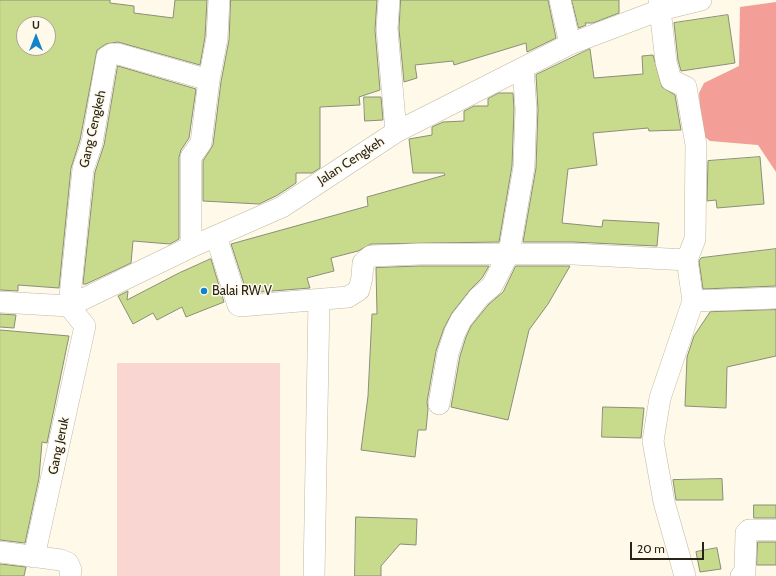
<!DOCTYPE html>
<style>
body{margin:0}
#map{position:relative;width:776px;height:576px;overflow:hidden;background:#fff9ea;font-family:Cabin,sans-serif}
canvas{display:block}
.north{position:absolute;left:16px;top:16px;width:40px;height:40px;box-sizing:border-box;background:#fff9ea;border:1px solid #a9a497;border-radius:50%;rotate:0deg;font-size:11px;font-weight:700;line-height:16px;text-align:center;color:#28241b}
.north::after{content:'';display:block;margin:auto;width:14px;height:18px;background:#1284cd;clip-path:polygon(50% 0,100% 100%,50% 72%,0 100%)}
.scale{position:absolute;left:630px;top:542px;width:74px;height:18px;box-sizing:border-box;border:2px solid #28241b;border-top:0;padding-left:5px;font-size:12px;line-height:14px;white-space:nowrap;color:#28241b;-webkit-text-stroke:3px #fff9ea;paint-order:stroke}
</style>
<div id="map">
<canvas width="776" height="576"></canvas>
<div class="north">U</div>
<div class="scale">20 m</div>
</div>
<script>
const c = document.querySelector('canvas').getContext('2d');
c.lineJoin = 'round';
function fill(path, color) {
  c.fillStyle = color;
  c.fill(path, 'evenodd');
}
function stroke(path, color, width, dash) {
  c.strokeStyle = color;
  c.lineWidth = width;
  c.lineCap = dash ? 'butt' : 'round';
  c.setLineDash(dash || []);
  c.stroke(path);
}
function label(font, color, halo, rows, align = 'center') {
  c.font = font + ' Cabin,sans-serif';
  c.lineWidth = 3;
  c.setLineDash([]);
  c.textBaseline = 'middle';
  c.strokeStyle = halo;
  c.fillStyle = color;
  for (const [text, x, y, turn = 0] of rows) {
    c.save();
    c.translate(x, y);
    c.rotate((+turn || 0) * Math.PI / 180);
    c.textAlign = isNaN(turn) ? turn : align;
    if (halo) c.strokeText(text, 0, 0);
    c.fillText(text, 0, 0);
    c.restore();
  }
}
fill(new Path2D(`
 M117 363H280V576H117Z`), '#f9d6d2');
fill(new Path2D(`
 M776 2V172L758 145 710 141 701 134 699 93 704 83 739 66 740 7Z`), '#f39e97');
const building = new Path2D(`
 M0 0H110V3L134 6V13L173 18 175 0H207L205 37 200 65 118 42 106 44 97 50 80 140 71 168 59 288 18 285V291L0 290ZM24 24H48V48H24Z
 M231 0H377L375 30 380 90 359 97 360 105 320 107V168L312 173H296V183L276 196 259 204 203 201V161L213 145 221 82 229 40Z
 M401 0H548L556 38 527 52 526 43 454 65 453 61 415 65 417 78 404 82 399 29Z
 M572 0H619V13L593 23H585L586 25 579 28Z
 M728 15 735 63 681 71 678 60 674 23Z
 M590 49 594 78 643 74 642 56 653 55 662 87 675 95 681 130 649 131 648 128 593 133 597 165 568 169 562 223 602 227 603 220 659 223 657 246 573 242H523L536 168 538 109 536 75Z
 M118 66 196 89 189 138 181 150 179 157V239L170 244 133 241 131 263 86 284H83L95 172 104 145Z
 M499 93H513L514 109 512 166 499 242 371 244 358 251 331 258 334 271 307 278 310 288 247 293 231 244 368 206 367 197 445 175 444 173H413L409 139 432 135V127L443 122 464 121V111L474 106H488V99Z
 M364 97H381L383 120 365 121Z
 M760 157 764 204 717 208 716 200 707 201 708 161Z
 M776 249V286L703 289 699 261 701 258Z
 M211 259 224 302 186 317 182 307 157 320 153 313 133 324 118 296 128 291 127 300 179 273Z
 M420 266H489L482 278 470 290 452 313 444 328 436 351 427 402 428 409 426 430H418L415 457 361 450 368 396 372 314H377L376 268Z
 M516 266H570L548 304 529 330 508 420 451 407 460 356 466 337 471 326 488 305 503 292Z
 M776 310V356L727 367 726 408 685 406 687 357 694 336 710 312Z
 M0 314 16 315 14 328 0 327Z
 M0 330 69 336 47 443 42 442 39 478 25 543 0 540Z
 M603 407 644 408 641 438 602 437Z
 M722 479 723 500H676L673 480Z
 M754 505H776V518H754Z
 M356 517 417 519 416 545 400 544 381 566V576H355Z
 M758 542H776V565H757Z
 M717 548 721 569 700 572 696 552Z
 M0 564 26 567 24 576H0Z`);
fill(building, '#c8da8b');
stroke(building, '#898f78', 1);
const minor = new Path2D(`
 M389 0 387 29 396 132
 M560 0 570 44
 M659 0 666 62 671 80 686 87 696 145 695 239 687 260 693 301 660 398 653 441 664 502 685 576
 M216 236 238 305 240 306 348 297 359 290 362 277 363 263 371 256 420 254H573L687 260
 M191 247V157L201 143 209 80 217 38 219 0
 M693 301 776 298
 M0 302 69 306 191 247 282 207 396 132 570 44 660 10 701 0
 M439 404 448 353 455 332 461 320 479 297 492 286 509 253 524 167 526 109 523 68
 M0 552 61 560 68 563 71 570 70 576
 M34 557 85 326 69 306 83 169 92 143 107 57 112 54H118L209 80
 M314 576 319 300
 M741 576 745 572 746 533 749 530H776`);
stroke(minor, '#c2b8a1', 22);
stroke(minor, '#fff', 21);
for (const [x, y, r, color] of [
 [204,291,4,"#1284cd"]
]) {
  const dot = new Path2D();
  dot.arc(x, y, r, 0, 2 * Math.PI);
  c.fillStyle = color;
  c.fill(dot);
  stroke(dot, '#fff9ea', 1.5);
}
label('13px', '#28241b', '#fff9ea', [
 ["Gang Cengkeh",93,129,-77],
 ["Jalan Cengkeh",351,161,-33],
 ["Gang Jeruk",59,446,-78]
]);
label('13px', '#28241b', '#fff9ea', [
 ["Balai RW V",212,291]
], 'left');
</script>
